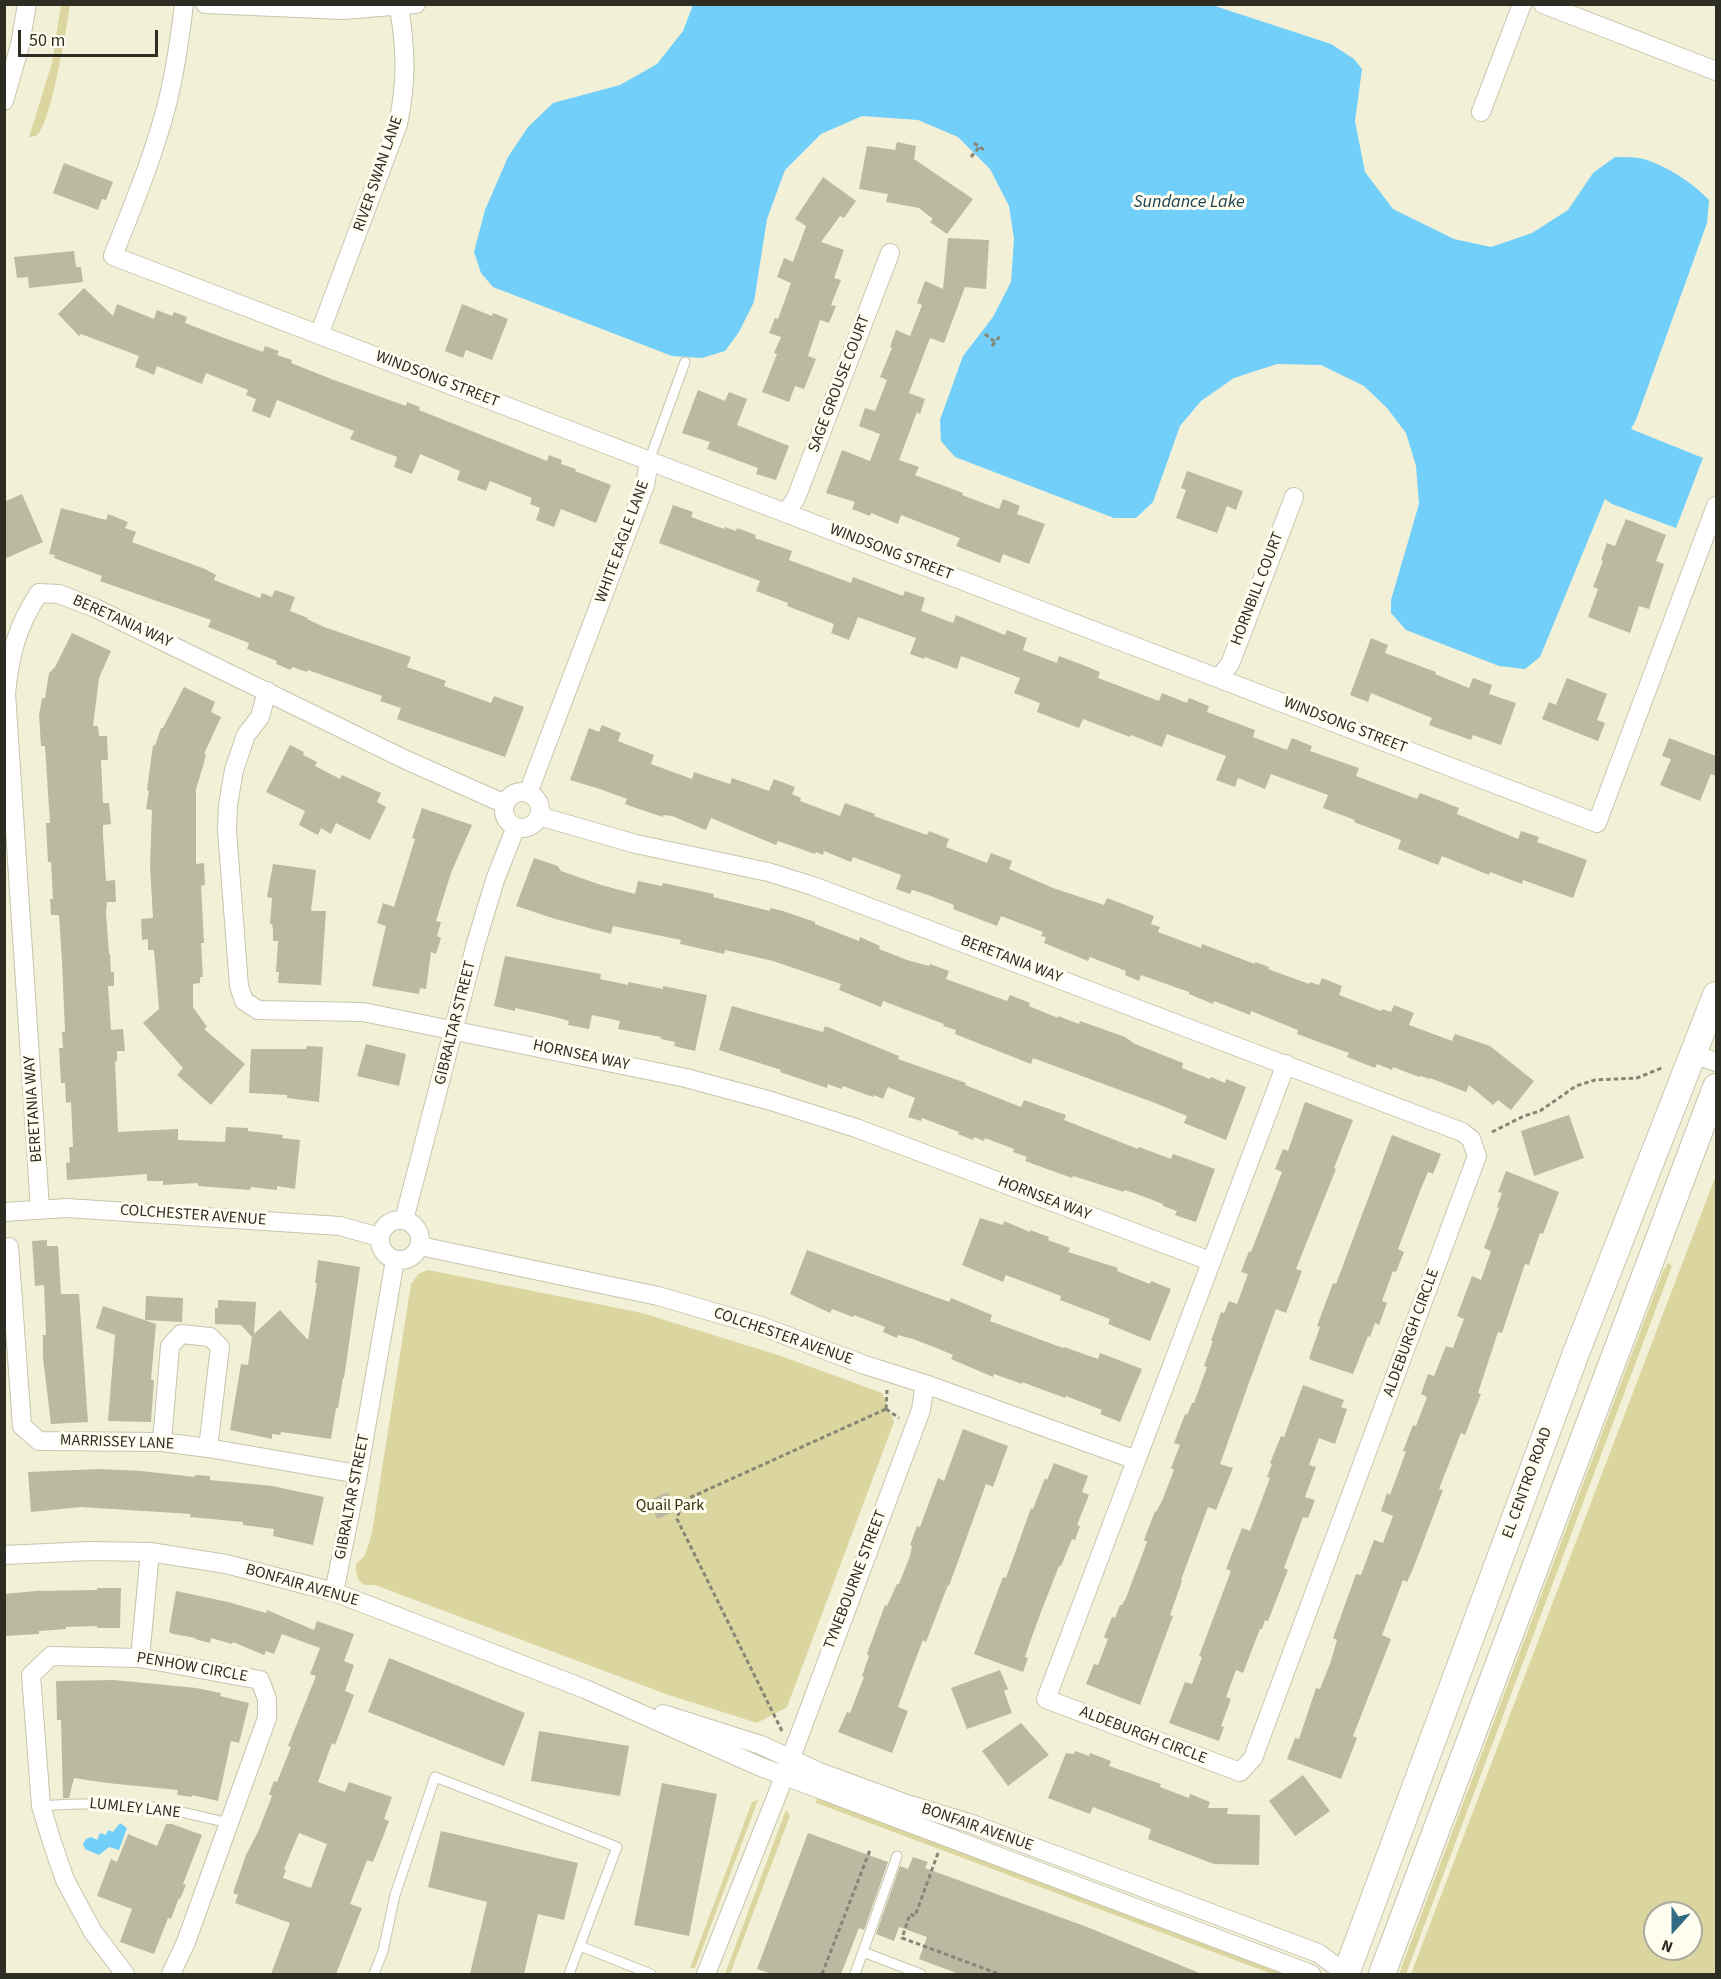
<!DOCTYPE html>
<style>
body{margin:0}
#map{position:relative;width:1721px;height:1979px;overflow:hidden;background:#f3f0d8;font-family:"Source Sans 3",sans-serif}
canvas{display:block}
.frame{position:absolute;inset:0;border:6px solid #2e2d24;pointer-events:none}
.north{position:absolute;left:1643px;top:1901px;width:60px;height:60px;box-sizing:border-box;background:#fffdef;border:2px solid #abaa9e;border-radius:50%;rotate:201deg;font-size:16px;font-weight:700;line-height:24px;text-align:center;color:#2e2d24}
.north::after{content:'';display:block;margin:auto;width:21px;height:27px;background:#316a83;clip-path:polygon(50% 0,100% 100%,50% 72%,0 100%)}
.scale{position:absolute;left:18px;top:30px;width:140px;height:27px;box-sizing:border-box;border:3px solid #2e2d24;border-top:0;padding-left:8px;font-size:18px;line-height:21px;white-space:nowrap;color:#2e2d24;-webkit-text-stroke:4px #fffdef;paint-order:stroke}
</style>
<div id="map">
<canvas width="1721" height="1979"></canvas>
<div class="frame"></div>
<div class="north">N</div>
<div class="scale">50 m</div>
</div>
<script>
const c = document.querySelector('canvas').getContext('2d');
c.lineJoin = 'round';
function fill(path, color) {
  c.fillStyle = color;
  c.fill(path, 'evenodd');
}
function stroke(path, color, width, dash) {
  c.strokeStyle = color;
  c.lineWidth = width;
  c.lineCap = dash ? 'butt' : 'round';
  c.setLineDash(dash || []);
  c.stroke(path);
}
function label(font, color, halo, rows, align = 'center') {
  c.font = font + ' "Source Sans 3",sans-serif';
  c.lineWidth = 6;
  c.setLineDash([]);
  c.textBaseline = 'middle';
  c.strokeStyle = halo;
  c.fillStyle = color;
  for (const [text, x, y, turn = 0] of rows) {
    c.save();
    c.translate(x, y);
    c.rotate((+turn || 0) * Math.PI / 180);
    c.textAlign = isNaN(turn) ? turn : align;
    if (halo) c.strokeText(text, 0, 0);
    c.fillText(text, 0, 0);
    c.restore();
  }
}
fill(new Path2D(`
 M61 5H70C67 25 51 124 37 135 35 136 32 137 29 137L52 63Z
 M1716 1175V1974H1411ZM1655 1913H1691V1949H1655Z
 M1668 1263 1672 1266 1406 1974H1399L1663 1271Z
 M428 1270 642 1313 781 1356 882 1393 894 1422 787 1707 757 1723 666 1694 375 1585H364L358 1579 356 1571V1564L365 1555 372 1533 411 1284 418 1274Z
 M817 1798 1285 1974H1272L819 1804 816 1803Z
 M758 1800 695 1968H690L752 1802Z
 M786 1810 790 1816 730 1974H725Z`), '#dbd59f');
fill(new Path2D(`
 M693 5H1212L1331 44 1354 59 1362 69 1355 121 1365 172 1393 209 1454 239 1491 247 1532 233 1568 210 1593 173 1615 157C1624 157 1635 157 1644 159 1668 167 1692 182 1709 200L1707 223 1636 420 1631 429 1703 458 1676 528 1612 504 1605 499 1540 657 1525 669 1499 666 1406 630 1391 613V600L1419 504 1416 466 1406 433 1387 408 1364 386 1321 365 1277 364 1234 378 1201 401 1180 426 1153 502 1136 518H1114L955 457 941 441 940 420 963 356 993 317 1011 282 1014 239 1009 206 990 169 958 137 918 120 862 116 821 134 785 170 767 219 754 302 739 332 725 351 702 358 672 356 493 287 481 273 474 252 485 210 508 157 528 127 553 103 620 85 657 64 683 31Z
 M120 1823 127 1828 119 1850 109 1847 99 1855 85 1849 83 1844 86 1839 91 1837 97 1840 100 1833 106 1835 108 1830 113 1832Z`), '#71cffa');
fill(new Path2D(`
 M897 142 916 146 914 159 973 199 947 234 930 222 933 219 919 208 886 202 888 194 859 189 867 146 895 150Z
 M64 163 113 182 106 200 102 199 98 210 53 193Z
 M823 177 856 201 844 218 840 216 821 242 844 250 834 278 841 280 831 305 836 306 829 323 820 320 808 356 816 359 804 389 795 386 789 402 762 392 777 354 774 353 781 337 769 333 775 318 778 319 791 283 777 277 784 258 793 262 806 226 795 219Z
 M948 238 989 240 986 289 965 287 944 343 930 338 909 393 925 399 920 414 917 412 899 460 919 467 915 475 963 493 962 495 999 509 1003 499 1020 506 1017 514 1045 524 1029 564 1003 554 1000 563 956 546 960 538 901 515 898 524 871 513 870 516 852 509 855 502 826 493 842 450 870 461 880 434 859 426 865 408 875 411 887 380 880 377 892 348 890 347 896 330 910 336 922 305 917 303 925 281 943 289Z
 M74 251 76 267H81L83 282 29 288 28 277 17 278 14 257Z
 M84 288 113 316 117 304 154 319 157 310 172 316 174 312 187 317 185 323 227 339 263 352 265 346 279 351 277 355 292 360 291 363 334 380 406 406 407 402 420 407 419 410 547 461 549 455 562 460 561 464 576 469 575 471 611 485 596 523 561 509 554 527 536 520 540 508 530 504 532 498 490 481 486 491 457 480 460 471 420 454 412 474 394 467 397 457 350 439 354 431 277 400 270 418 252 411 256 399 246 395 248 390 206 373 202 384 157 366 154 375 135 367 139 356 81 334 79 336 58 314Z
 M462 304 492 316 493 313 508 319 492 360 466 350 463 358 445 351Z
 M698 390 725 401 729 392 747 399 737 425 789 446 776 480 756 474 758 468 707 449 710 442 682 433Z
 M1187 471 1243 491 1236 510 1227 506 1217 533 1176 518 1186 490 1181 488Z
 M22 494 43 542 4 559V502Z
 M673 505 693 512 691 517 724 529 725 527 736 531 737 528 756 535 755 538 792 551 789 560 851 583 853 577 903 596 905 591 925 598 921 611 953 623 956 615 1005 635 1007 630 1027 638 1023 650 1057 663 1059 656 1083 665 1100 672 1098 678 1159 701 1162 693 1187 703 1189 698 1209 706 1207 712 1255 730 1253 737 1287 750 1292 738 1312 746 1310 751 1359 768 1356 776 1417 799 1420 793 1459 808 1457 814 1518 839 1521 831 1539 837 1537 842 1587 860 1573 898 1523 880 1522 884 1490 872 1489 875 1442 856 1438 865 1398 849 1401 840 1354 822 1355 820 1323 808 1328 795 1271 774 1265 789 1238 778 1235 787 1216 780 1226 756 1167 734 1162 747 1131 735 1130 737 1083 719 1079 728 1037 712 1040 703 1014 693 1020 678 961 656 957 669 925 657 924 659 910 654 916 638 858 617 849 640 831 633 834 624 787 606 788 603 756 591 760 581 659 543Z
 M61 508 106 520 108 514 128 522 125 528 136 532 132 542 205 569 216 575 214 580 260 598 262 593 272 597 275 590 295 597 290 611 308 618 307 619 324 627 411 657 407 667 446 681 444 686 491 703 494 696 524 707 505 757 397 719 401 708 380 701 382 696 308 670 307 672 292 667 291 670 276 664 277 661 247 649 249 643 208 627 211 620 100 581 102 576 54 558 55 555 49 554Z
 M1626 519 1666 535 1656 561 1664 564 1649 609 1639 606 1630 633 1588 617 1598 589 1593 587 1603 561 1601 560 1607 543 1615 546Z
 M72 633 111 651 99 678 93 726H98L99 736H107L108 760H101L103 803H109L111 824 103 825V835L106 881 115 880 116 902H107L106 913 109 954H110L111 972H114V986H108L111 1030 123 1029 125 1051H117V1061L115 1062 118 1132 178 1129V1140L225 1142 226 1127 248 1128V1131L283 1135 282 1138 300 1140 295 1189 277 1186V1190L251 1187 250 1190 198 1186V1183L163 1185V1181H147V1174L67 1180 66 1163 70 1162 69 1147H73L71 1102 66 1103 65 1083H61L59 1048H63L62 1032H65L62 961 59 915H51L50 899H53L51 862H48L46 823H50L45 746H41L39 715 42 698H45L49 673 55 667Z
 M1371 638 1388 645 1385 653 1436 672 1435 674 1469 688 1473 678 1492 685 1489 694 1516 703 1501 745 1473 735 1471 740 1429 725 1432 718 1371 693 1368 702 1350 695Z
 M1567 678 1607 694 1597 720 1605 723 1598 741 1542 719 1549 702 1556 705Z
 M184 687 215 702 211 712 221 717 204 754H206L204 763 196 789V864L204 863 205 885 201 886 204 943H201L203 977H200V983L193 984V1007L207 1027 204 1029 245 1064 211 1105 177 1075 183 1068 143 1023 159 1009 154 950H148V939L142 940 141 919 153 918 150 866 152 810 146 809 149 791 147 790 153 745 155 746 161 728H163Z
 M602 725 621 733 618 741 654 755 651 764 692 779 694 772 730 784 732 778 769 791 774 779 795 787 792 794 801 798 800 801 840 816 845 803 875 814 874 816 927 835 929 831 949 839 946 847 987 863 991 853 1012 861 1009 869 1053 888 1104 905 1107 898 1154 916 1151 924 1160 927 1158 932 1201 948 1202 944 1255 964V962L1269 967 1268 969 1309 984 1310 982 1319 985 1322 978 1342 986 1339 995 1381 1011 1382 1009 1391 1012 1394 1005 1414 1013 1409 1025 1452 1041 1455 1034 1490 1046 1534 1081 1511 1110 1498 1100 1493 1105 1469 1085 1466 1092 1430 1078V1079L1420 1076 1419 1077 1393 1067 1392 1070 1377 1064 1375 1068 1347 1057 1349 1053 1297 1034 1298 1030 1251 1011 1250 1015 1214 1001 1213 1004 1189 994V992L1141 975 1139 981 1125 975 1126 971 1090 957 1088 961 1044 943 1046 937 1041 936 1043 932 1001 916 997 926 953 909 954 905 928 895 912 890 910 894 896 889 901 875 853 857 851 862 824 851 823 855 816 852 815 854 778 841 776 845 711 818 706 830 672 816 663 815V817L639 809 625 804 627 799 600 789 570 780 589 728 599 732Z
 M1669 738 1716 756V776L1711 774 1700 801 1660 785 1671 759 1662 756Z
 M290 745 304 752 303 755 317 762 315 766 340 779 342 775 381 793 377 802 386 807 370 840 336 823 331 834 321 828 318 835 299 825 305 811 266 792Z
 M422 808 472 825 451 873 436 921 441 922 437 936 441 938 436 954 431 952 426 989 420 988 419 994 372 986 386 926 377 923 383 903 394 907 415 839 412 838Z
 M534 858 558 866 561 871 601 885 635 894 638 881 662 886 663 883 714 894 713 897 770 911V908L783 911 815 922V924L859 941 860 937 880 946 879 949 907 960 929 966 930 964 949 971 946 979 1007 1001 1010 995 1030 1003 1029 1006 1058 1018V1016L1079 1024 1080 1021 1125 1037 1135 1044 1183 1063 1182 1068 1210 1079 1211 1077 1225 1083 1226 1079 1246 1087 1226 1140 1184 1123 1187 1116 1155 1103 1033 1058 1031 1064 955 1034 956 1030 943 1026 944 1024 883 1001 881 1007 839 990 841 984 773 961 725 950 724 954 680 944 681 940 613 926 611 934 552 918 516 906Z
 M273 864 316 870 311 911H326L321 985 278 983 279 972H276L278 941H273V930L272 924H270L272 898 267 897Z
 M505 956 601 974 600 979 628 985V982L663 989V986L707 995 695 1051 674 1046 675 1042 661 1039V1037L618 1029 620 1021 592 1015 589 1029 568 1025 569 1021 555 1017 515 1008V1011L494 1006Z
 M732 1006 823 1032 825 1026 899 1056 898 1059 966 1083 965 1085 1021 1107 1024 1100 1066 1115 1064 1120 1138 1149 1139 1147 1171 1159 1173 1154 1215 1169 1196 1222 1175 1215 1177 1211 1163 1206V1204L1134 1193 1124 1190V1192L1073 1176 1072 1178 1025 1161 1027 1157 1013 1152 1014 1149 985 1138 984 1141 974 1137 973 1140 958 1134 959 1132 922 1118 921 1121 908 1117 915 1098 888 1087 883 1099 874 1095 873 1097 843 1086 841 1089 828 1084 827 1088 780 1072 781 1070 719 1050Z
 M366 1044 406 1054 399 1086 357 1076Z
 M307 1046 323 1047 319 1102 287 1098V1095L249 1093 251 1049H306Z
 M1305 1102 1353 1120 1334 1168 1336 1169 1296 1269 1302 1271 1286 1313 1276 1309 1250 1380 1220 1464 1233 1468 1216 1510 1208 1507 1181 1580 1182 1581 1170 1615 1173 1616 1140 1705 1086 1684 1094 1664 1098 1665 1108 1639 1104 1637 1112 1617 1115 1618 1120 1605H1122L1126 1598 1147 1542 1144 1540 1155 1511 1156 1512 1162 1501 1174 1470 1171 1468 1180 1445 1174 1443 1185 1414 1187 1415 1192 1403H1194L1207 1367 1204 1366 1213 1341H1211L1221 1312 1224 1313 1229 1301 1237 1304 1248 1274 1241 1272 1249 1251 1251 1252 1282 1172 1275 1169 1283 1149 1288 1151Z
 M1569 1115 1584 1158 1534 1176 1521 1131Z
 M1392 1135 1441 1154 1433 1174 1428 1172 1420 1191 1398 1249 1404 1252 1396 1272 1393 1271 1382 1301 1387 1303 1379 1325 1375 1323 1370 1337 1368 1336 1353 1374 1311 1360 1309 1358 1320 1327 1317 1326 1333 1283 1336 1284Z
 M1506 1171 1559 1192 1543 1234 1540 1233 1529 1265 1525 1264 1502 1333 1498 1332 1478 1393 1481 1394 1465 1435 1461 1433 1439 1489 1443 1490 1413 1569 1407 1582 1403 1580 1382 1635 1391 1639 1353 1736 1357 1738 1341 1779 1287 1759 1295 1738 1299 1739 1316 1688 1320 1689 1331 1661 1337 1640 1333 1638 1356 1574 1361 1575 1374 1540 1383 1543 1393 1516 1381 1511 1387 1493 1390 1495 1406 1451H1403L1413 1425 1416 1426 1427 1397 1421 1394 1428 1374 1434 1376 1446 1346 1453 1348 1464 1319 1457 1316 1472 1276 1481 1280 1491 1251 1484 1248 1499 1208 1497 1207 1502 1193 1498 1192Z
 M980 1218 1003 1225 1004 1221 1030 1232V1230L1049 1237 1048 1240 1070 1248 1068 1252 1118 1268 1117 1271 1150 1284 1151 1281 1171 1289 1150 1341 1108 1324 1110 1319 1060 1300 1061 1296 1006 1275 1003 1282 962 1265Z
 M47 1240V1246H58L61 1294H79L88 1422 51 1424 43 1358V1335H46L44 1285 35 1286 32 1241Z
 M807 1250 949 1302 951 1298 992 1315 990 1321 1063 1348 1064 1347 1098 1359 1100 1353 1142 1369 1120 1422 1100 1414 1102 1410 1066 1396 1065 1398 1022 1382V1384L994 1374 993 1377 951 1359 953 1355 939 1349 913 1339 898 1335 897 1338 883 1332 885 1327 854 1315 853 1317 832 1309 830 1313 790 1294Z
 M318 1260 360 1267 344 1378H343L338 1408H336L331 1439 281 1432 280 1435 272 1434V1439L230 1430 241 1364 248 1365 252 1337 241 1325 215 1324V1308H218V1300L256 1302 254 1334 280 1310 308 1340 317 1283H315Z
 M146 1296 183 1298 182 1322 145 1320Z
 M103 1306 156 1324 151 1380H154L151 1422 108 1421 115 1335 96 1328Z
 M1303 1385 1344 1400 1341 1407 1347 1409 1335 1444 1319 1438 1309 1465 1316 1467 1305 1497 1315 1500 1308 1518 1303 1517 1284 1568 1288 1570 1268 1621 1265 1620 1262 1629H1260L1243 1673 1236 1670 1226 1697 1231 1699 1221 1726 1224 1727 1219 1741 1169 1723 1185 1682 1192 1684 1202 1657 1199 1656 1231 1571 1226 1569 1242 1528 1250 1531 1270 1478 1267 1477 1272 1464 1270 1463 1281 1436 1284 1437Z
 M963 1429 1008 1446 993 1487 986 1484 949 1586 948 1585 926 1642 923 1640 908 1679 898 1707 908 1711 892 1753 838 1732 847 1712 850 1713 864 1677 862 1676 869 1656 867 1654 885 1605 887 1606 897 1584H899L910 1556 912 1546 910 1545 917 1526 920 1527 938 1478 944 1481Z
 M1054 1463 1088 1476 1082 1492 1089 1495 1077 1525 1080 1526 1075 1540 1072 1539 1061 1566H1059L1041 1612 1030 1642 1025 1657 1028 1658 1023 1672 974 1654 1003 1577 1006 1578 1031 1508 1033 1509 1045 1478 1047 1480Z
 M99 1469 141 1471 195 1477V1475L210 1476V1480L272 1486 324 1497 313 1545 273 1536 274 1529 243 1525V1522L190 1517 191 1514 81 1507 31 1512 28 1472Z
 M668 1492 676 1511 657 1519 649 1500Z
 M97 1588H121L120 1628H97V1626L66 1627V1629L39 1631V1634L4 1636V1594L36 1591 97 1590Z
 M176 1591 228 1602 266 1613 267 1610 314 1630 317 1621 354 1634 344 1661 354 1665 345 1691 354 1695 335 1745 332 1743 318 1782 345 1792 349 1782 392 1797 384 1819 389 1821 383 1837 373 1862 367 1860 350 1904 362 1908 336 1974H271L290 1923 235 1903 238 1895 233 1893 246 1855 258 1832 272 1796 269 1794 274 1781 277 1782 291 1747 288 1746 316 1676 310 1674 320 1648 282 1634 274 1654 266 1651 264 1655 233 1642 232 1644 211 1638 210 1643 195 1639 196 1638 173 1634 169 1632ZM299 1833 327 1844 311 1888 283 1878 286 1870 284 1869Z
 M389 1658 525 1713 504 1766 368 1712Z
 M1000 1670 1008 1689 1004 1691 1012 1713 967 1729 951 1688Z
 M114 1680 196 1688 221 1693 220 1696 249 1703 239 1743 231 1741 218 1801 192 1795V1797L177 1795 178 1790 107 1783 74 1778 69 1798H63L61 1720H57L56 1681Z
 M1021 1723 1049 1755 1008 1786 982 1751Z
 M539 1731 629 1746 620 1796 531 1781Z
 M1075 1751 1089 1756 1090 1753 1111 1761 1109 1766 1161 1784 1160 1787 1189 1798 1190 1794 1210 1802 1208 1808H1228L1227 1814 1260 1815 1259 1865 1214 1864 1148 1839 1151 1829 1093 1807 1090 1814 1048 1798 1066 1753 1074 1754Z
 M1303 1775 1330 1811 1295 1836 1269 1801Z
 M662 1783 717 1794 689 1936 634 1925Z
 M166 1824H172L202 1835 183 1884 186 1885 180 1899 179 1898 171 1919 168 1918 154 1954 120 1942 132 1909 97 1896 111 1859 117 1862 128 1834 157 1846Z
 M441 1831 578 1863 564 1920 538 1914 524 1974H470L487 1902 428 1887Z
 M808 1833 888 1862 864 1930 859 1928 841 1974H772L757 1969Z
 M913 1857 928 1862 925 1868 1087 1927 1202 1974H959L919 1959 927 1937 899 1927 894 1941 876 1934 900 1866 908 1869Z`), '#bbb9a1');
const service = new Path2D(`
 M649 461 685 362
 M41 1806C81 1803 121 1802 161 1808 184 1812 206 1818 229 1823
 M580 1946 651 1974
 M863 1952 921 1974
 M374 1974 383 1951 395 1895 435 1777 617 1847 569 1974
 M855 1974 897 1856`);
const minor = new Path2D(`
 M184 4C180 37 176 68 168 100 155 153 133 205 113 256L1597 823 1716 506
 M205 4 343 10 416 4
 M1543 4 1716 71
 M4 101 20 45 27 4
 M1481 112 1522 4
 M319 335 398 124C407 82 406 49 399 7
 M786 513 796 498 890 253
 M1219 678 1230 664 1294 497
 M267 691 260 717 246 735 234 770 228 805 227 830 239 986 244 1001 258 1010 363 1012 686 1078 771 1101 856 1128 1210 1261
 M504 810a18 18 0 1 1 36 0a18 18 0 1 1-36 0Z
 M528 793 645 485 649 461
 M539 816 636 844 768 872 813 886 1462 1132 1471 1139 1477 1156 1253 1758 1240 1772 1046 1699 1286 1064
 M1694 1054 1716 1062
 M40 1209 6 693C10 654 17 626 39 593L59 594 95 608 404 759 505 804
 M4 1212 67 1208 340 1226 379 1237
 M380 1240a20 20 0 1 1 40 0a20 20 0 1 1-40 0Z
 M404 1220 476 943 495 880 515 829
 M420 1246 658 1296 761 1326 865 1365 925 1384 1136 1460
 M9 1247 22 1426 39 1441 162 1442 208 1448 358 1474
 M162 1442 170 1346 181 1334 210 1337 220 1347 208 1448
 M4 1555 90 1551 150 1552 226 1564 334 1592 585 1689 761 1767 1311 1974
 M334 1592 358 1474 395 1260
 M140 1658 150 1552
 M663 1714 761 1745 819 1772 901 1802 972 1824 1318 1953 1347 1974
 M125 1974 93 1932 65 1880 52 1842 41 1806 31 1675 51 1656 140 1658 260 1680 267 1699V1718L186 1942 171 1974
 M706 1974 777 1795 921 1410 925 1384`);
const secondary = new Path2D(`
 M1346 1974 1576 1353 1716 995
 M1382 1974 1716 1087`);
stroke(service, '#c7c5ad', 11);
stroke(minor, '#c7c5ad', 20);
stroke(secondary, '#c7c5ad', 28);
stroke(new Path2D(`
 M974 143 984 150
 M971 157 980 146
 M985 334 995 342
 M992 346 1000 336
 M1492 1132 1524 1116 1540 1111 1576 1086 1595 1080 1637 1078 1664 1067
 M886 1409 887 1390
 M886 1409 899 1418
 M782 1731 677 1519 680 1509 689 1498 886 1409
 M938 1853 915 1916 910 1914 902 1938 999 1974
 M822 1974 870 1850`), '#878575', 3, [4.5, 3]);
stroke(service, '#fff', 9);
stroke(minor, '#fff', 18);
stroke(secondary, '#fff', 26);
label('16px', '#2e2d24', '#fffdef', [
 ["RIVER SWAN LANE",379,174,-71],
 ["WINDSONG STREET",437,380,21],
 ["SAGE GROUSE COURT",840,384,-69],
 ["WHITE EAGLE LANE",623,542,-70],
 ["WINDSONG STREET",891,553,21],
 ["HORNBILL COURT",1258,589,-69],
 ["BERETANIA WAY",122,622,24],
 ["WINDSONG STREET",1345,726,21],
 ["BERETANIA WAY",1011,960,21],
 ["GIBRALTAR STREET",456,1023,-76],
 ["HORNSEA WAY",581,1056,12],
 ["BERETANIA WAY",34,1109,-94],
 ["HORNSEA WAY",1044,1199,21],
 ["COLCHESTER AVENUE",193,1216,4],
 ["ALDEBURGH CIRCLE",1412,1333,-70],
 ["COLCHESTER AVENUE",783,1337,19],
 ["MARRISSEY LANE",117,1443,2],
 ["EL CENTRO ROAD",1528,1483,-70],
 ["GIBRALTAR STREET",353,1497,-79],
 ["TYNEBOURNE STREET",856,1580,-69],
 ["BONFAIR AVENUE",302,1586,16],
 ["PENHOW CIRCLE",192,1668,10],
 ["ALDEBURGH CIRCLE",1143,1736,21],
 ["LUMLEY LANE",135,1809,6],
 ["BONFAIR AVENUE",977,1828,19]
]);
label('16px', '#332e08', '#fffdef', [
 ["Quail Park",670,1506]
]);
label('italic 18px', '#194254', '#fffdef', [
 ["Sundance Lake",1189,203]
]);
</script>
